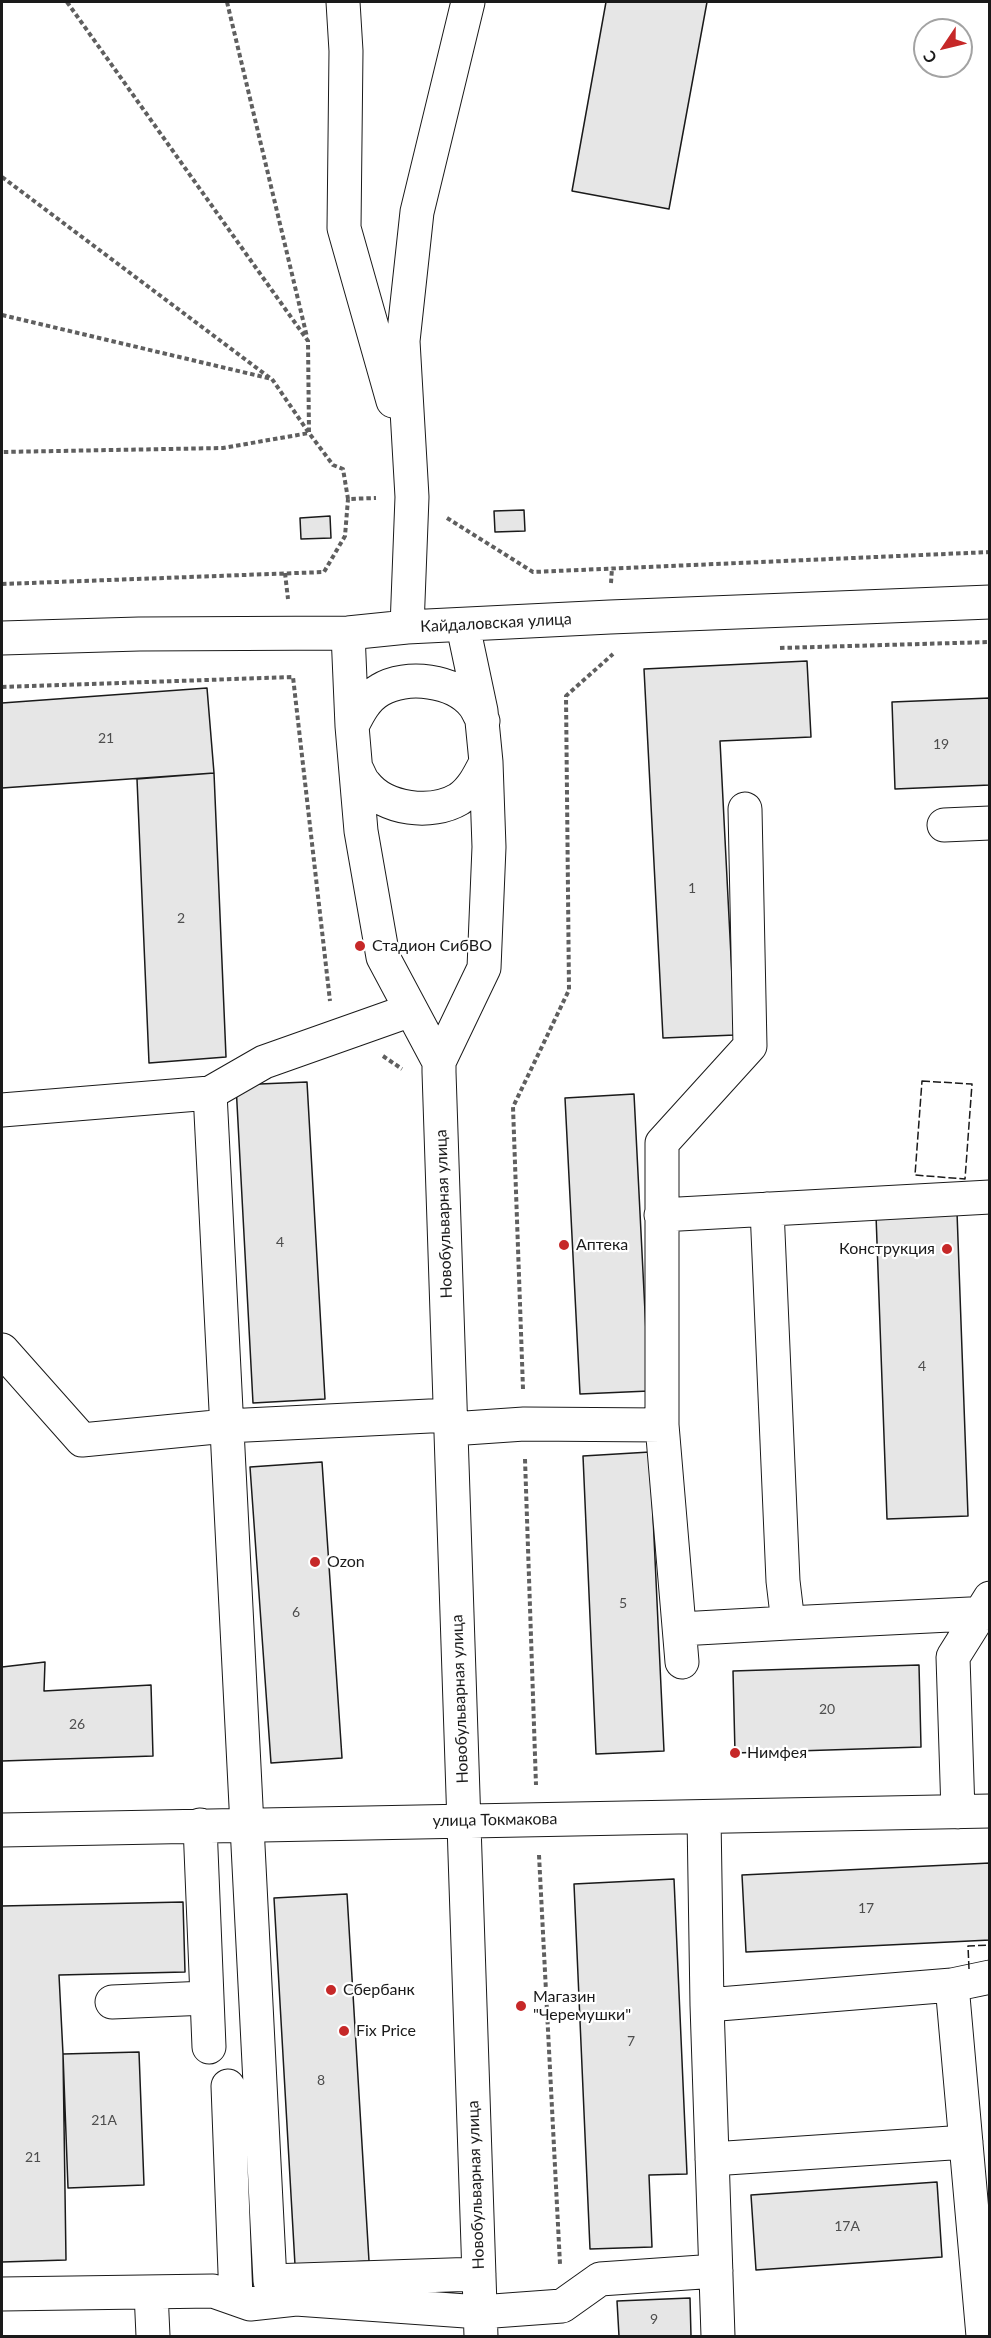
<!DOCTYPE html>
<meta charset="utf-8">
<style>
body{margin:0}
#map{position:relative;width:991px;height:2338px;overflow:hidden;background:#fff;font-family:Lato,sans-serif}
canvas{display:block}
.frame{position:absolute;inset:0;border:3px solid #1a1a1a;pointer-events:none}
.north{position:absolute;left:913px;top:18px;width:60px;height:60px;box-sizing:border-box;background:#fff;border:2px solid #a3a3a3;border-radius:50%;rotate:235deg;font-size:16px;font-weight:700;line-height:24px;text-align:center;color:#1a1a1a}
.north::after{content:'';display:block;margin:auto;width:21px;height:27px;background:#c62828;clip-path:polygon(50% 0,100% 100%,50% 72%,0 100%)}
</style>
<div id="map">
<canvas width="991" height="2338"></canvas>
<div class="frame"></div>
<div class="north">С</div>
</div>
<script>
const c = document.querySelector('canvas').getContext('2d');
c.lineJoin = 'round';
function fill(path, color) {
  c.fillStyle = color;
  c.fill(path, 'evenodd');
}
function stroke(path, color, width, dash) {
  c.strokeStyle = color;
  c.lineWidth = width;
  c.lineCap = dash ? 'butt' : 'round';
  c.setLineDash(dash || []);
  c.stroke(path);
}
function label(font, color, halo, rows, align = 'center') {
  c.font = font + ' Lato,sans-serif';
  c.lineWidth = 4.5;
  c.setLineDash([]);
  c.textBaseline = 'middle';
  c.strokeStyle = halo;
  c.fillStyle = color;
  for (const [text, x, y, turn = 0] of rows) {
    c.save();
    c.translate(x, y);
    c.rotate((+turn || 0) * Math.PI / 180);
    c.textAlign = isNaN(turn) ? turn : align;
    if (halo) c.strokeText(text, 0, 0);
    c.fillText(text, 0, 0);
    c.restore();
  }
}
const building = new Path2D(`
 M606 2H707L669 209 572 191Z
 M524 510 525 531 495 532 494 511Z
 M330 516 331 538 301 539 300 518Z
 M807 661 811 737 720 741 735 1035 663 1038 644 669Z
 M207 688 214 773 2 788V703Z
 M990 698V785L895 789 892 702Z
 M214 773 226 1057 149 1063 137 779Z
 M307 1082 325 1399 253 1403 236 1085Z
 M634 1094 649 1391 580 1394 565 1098Z
 M957 1212 968 1516 887 1519 876 1215Z
 M650 1452 664 1751 596 1754 583 1456Z
 M322 1462 342 1758 271 1763 250 1467Z
 M45 1662 44 1691 151 1685 153 1756 2 1761V1667Z
 M919 1665 921 1747 735 1753 733 1671Z
 M990 1863V1940L746 1952 742 1875Z
 M674 1879 687 2174 649 2175 652 2247 590 2249 574 1884Z
 M347 1894 369 2261 295 2265 274 1898Z
 M183 1902 185 1972 59 1975 63 2054 66 2260 2 2262V1906Z
 M139 2052 144 2185 68 2188 63 2054Z
 M937 2182 942 2257 756 2270 751 2195Z
 M690 2298 691 2336H619L617 2301Z`);
fill(building, '#e6e6e6');
stroke(building, '#1a1a1a', 1.5);
const minor = new Path2D(`
 M343 2 346 51 344 228 393 401
 M463 626 481 711 486 762 489 847 484 968 439 1062V1072L481 2336
 M407 627 412 497 403 341 417 212 468 2
 M348 633 352 726 361 831 383 957 439 1062
 M2 638 139 634 348 633 407 627 610 617 990 602
 M352 726C359 712 366 698 380 690 406 674 455 680 474 705 477 709 480 716 483 721
 M356 768C359 773 361 780 365 784 385 810 432 815 459 799 472 790 479 776 486 762
 M944 825 990 823
 M210 1093 270 2281 479 2274
 M2 1110 210 1093 264 1062 411 1010
 M661 1215 990 1197
 M2 1350 82 1440 226 1426 450 1415
 M662 1425 682 1662
 M451 1429 524 1424 662 1425V1143L750 1046 745 809
 M788 1623 990 1613
 M680 1629 788 1623 783 1581 767 1209
 M958 1812 953 1657 990 1598
 M704 1817 707 2005 718 2336
 M200 1825 209 2047
 M2 1830 990 1811
 M112 2002 207 1998
 M707 2005 952 1985
 M228 2086 236 2299
 M712 2159 966 2142
 M151 2292 153 2336
 M2 2294 213 2291 250 2304 296 2299 480 2312 562 2306 600 2279 716 2271
 M983 2336 952 1985 990 1977`);
stroke(minor, '#1a1a1a', 35);
stroke(new Path2D(`
 M67 2 308 341 309 433 333 465 343 469 348 499 376 498
 M227 2 307 337
 M2 177 270 378
 M2 315 272 379 309 433 223 448 2 452
 M447 518 533 572 990 552
 M285 573 288 599
 M611 583 612 568
 M2 584 324 572 345 536 348 499
 M780 648 990 642
 M2 687 293 677 330 1001
 M383 1056 402 1069
 M523 1389 513 1107 569 990 566 696 613 654
 M525 1459 536 1785
 M539 1855 560 2264`), '#5f5f5f', 4, [4.5, 3]);
stroke(minor, '#fff', 33);
stroke(new Path2D(`
 M922 1081 972 1084 965 1179 915 1175Z
 M969 1969 968 1946 990 1945`), '#1a1a1a', 1.5, [8, 3]);
for (const [x, y, r, color] of [
 [360,946,6,"#c62828"],
 [564,1245,6,"#c62828"],
 [947,1249,6,"#c62828"],
 [315,1562,6,"#c62828"],
 [735,1753,6,"#c62828"],
 [331,1990,6,"#c62828"],
 [521,2006,6,"#c62828"],
 [344,2031,6,"#c62828"]
]) {
  const dot = new Path2D();
  dot.arc(x, y, r, 0, 2 * Math.PI);
  c.fillStyle = color;
  c.fill(dot);
  stroke(dot, '#fff', 2);
}
label('14px', '#4d4d4d', null, [
 ["21",106,738],
 ["19",941,744],
 ["1",692,888],
 ["2",181,918],
 ["4",280,1242],
 ["4",922,1366],
 ["5",623,1603],
 ["6",296,1612],
 ["20",827,1709],
 ["26",77,1724],
 ["17",866,1908],
 ["7",631,2041],
 ["8",321,2080],
 ["21А",104,2120],
 ["21",33,2157],
 ["17А",847,2226],
 ["9",654,2319]
]);
label('16px', '#1a1a1a', '#fff', [
 ["Кайдаловская улица",496,623,-3],
 ["Новобульварная улица",444,1214,-92],
 ["Новобульварная улица",460,1699,-92],
 ["улица Токмакова",495,1820,-1],
 ["Новобульварная улица",476,2185,-92]
]);
label('16px', '#1a1a1a', '#fff', [
 ["Стадион СибВО",372,946],
 ["Аптека",576,1245],
 ["Конструкция",935,1249,"right"],
 ["Ozon",327,1562],
 ["Нимфея",747,1753],
 ["Сбербанк",343,1990],
 ["Магазин",533,1997],
 ["\"Черемушки\"",533,2015],
 ["Fix Price",356,2031]
], 'left');
</script>
